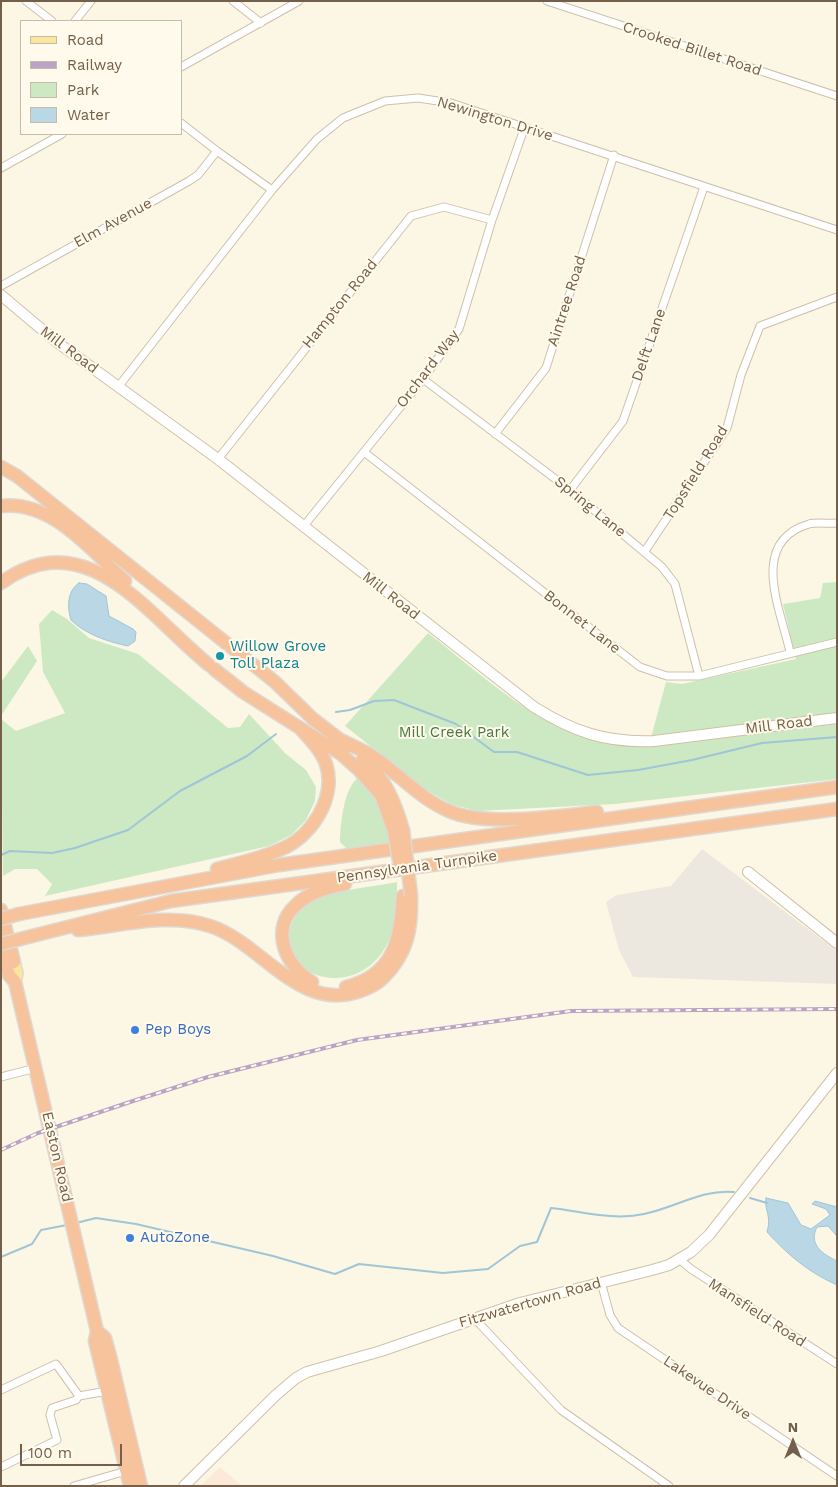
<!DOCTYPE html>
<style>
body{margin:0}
#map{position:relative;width:838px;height:1487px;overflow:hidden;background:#fcf7e4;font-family:"Work Sans",sans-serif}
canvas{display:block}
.frame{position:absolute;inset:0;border:2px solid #74604a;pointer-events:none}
.legend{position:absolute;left:20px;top:20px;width:162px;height:115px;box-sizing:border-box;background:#fffaeb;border:1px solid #c7bcab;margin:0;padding:6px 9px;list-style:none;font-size:15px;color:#74604a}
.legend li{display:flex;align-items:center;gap:10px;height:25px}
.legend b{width:25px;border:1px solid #c7bcab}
.north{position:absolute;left:768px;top:1417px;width:50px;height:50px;-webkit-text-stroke:4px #fffaeb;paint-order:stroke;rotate:0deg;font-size:14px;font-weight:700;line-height:20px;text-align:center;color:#74604a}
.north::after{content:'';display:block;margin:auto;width:18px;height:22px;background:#74604a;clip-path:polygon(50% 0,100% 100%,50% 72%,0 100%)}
.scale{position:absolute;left:20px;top:1444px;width:102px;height:22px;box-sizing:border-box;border:2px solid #74604a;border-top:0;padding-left:6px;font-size:15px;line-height:18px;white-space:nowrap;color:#74604a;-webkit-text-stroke:4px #fffaeb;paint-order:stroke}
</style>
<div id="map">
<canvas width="838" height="1487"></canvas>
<div class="frame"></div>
<ul class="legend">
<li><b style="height:6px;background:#fae79d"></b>Road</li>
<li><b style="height:6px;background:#bba3c5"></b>Railway</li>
<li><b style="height:14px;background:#cce9c3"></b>Park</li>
<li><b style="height:14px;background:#b9d7e5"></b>Water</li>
</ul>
<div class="north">N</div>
<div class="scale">100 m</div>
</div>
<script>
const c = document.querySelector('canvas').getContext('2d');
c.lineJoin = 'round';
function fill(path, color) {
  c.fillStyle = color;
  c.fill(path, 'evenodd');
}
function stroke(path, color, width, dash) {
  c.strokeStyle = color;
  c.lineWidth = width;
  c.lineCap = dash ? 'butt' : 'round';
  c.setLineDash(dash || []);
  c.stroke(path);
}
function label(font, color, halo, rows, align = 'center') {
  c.font = font + ' "Work Sans",sans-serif';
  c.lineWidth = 4;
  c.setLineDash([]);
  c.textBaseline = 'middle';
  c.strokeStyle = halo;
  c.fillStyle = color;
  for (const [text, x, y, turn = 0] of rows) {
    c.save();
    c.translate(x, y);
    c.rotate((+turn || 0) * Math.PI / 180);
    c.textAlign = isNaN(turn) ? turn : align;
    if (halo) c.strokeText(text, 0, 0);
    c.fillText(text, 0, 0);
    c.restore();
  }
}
fill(new Path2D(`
 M220 1467 242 1486H200Z`), '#fce9d8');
fill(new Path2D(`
 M702 849 837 951V984L633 977 619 950 606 902 617 895 671 886Z`), '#ece7df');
fill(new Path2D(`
 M837 582V779L615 804 477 811 451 804 423 788 345 726 428 633C485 677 540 732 614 744 625 746 638 745 649 745L666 682 682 684 796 659 783 604 820 598 823 583Z
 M52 610 67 619 89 638 138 654 228 728 240 727 249 714 286 754 306 770 316 787 315 801 306 820 291 835 269 846 45 896 52 884 37 869H15L3 876 1 719 16 731 65 713 43 672 39 624Z
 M28 646 37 661 1 716V682Z
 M358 778 375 792 394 844 347 849 340 842C340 826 344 787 358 778Z
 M397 882C397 901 397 920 390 938 362 1006 271 978 292 923 296 914 303 905 312 900 332 890 373 887 397 882Z`), '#cce9c3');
const water = new Path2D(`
 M79 583 87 584 106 596 109 616 133 629 136 632 135 641 128 646C108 642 85 634 71 620 67 607 67 591 79 583Z
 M766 1198 788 1203 801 1225 811 1229 830 1215 826 1209 812 1204 815 1201 837 1207V1236L828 1226 817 1227C808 1245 823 1254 837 1261V1285C808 1272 788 1255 767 1232 772 1215 764 1211 766 1198Z`);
fill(water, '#b9d7e5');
stroke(water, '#9fc5d7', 1);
stroke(new Path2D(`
 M336 712 350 710 374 701 394 700 456 724 494 752H517L588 775 638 770 692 760 762 743 837 737
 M1 855 10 851 52 853 75 848 128 830 180 791 247 756 276 734
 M750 1198 767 1203
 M76 1223 96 1218 136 1224 273 1256 335 1274 359 1264 443 1273 488 1269 520 1246 537 1242 551 1208C581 1211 614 1221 644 1214 675 1208 701 1189 734 1192
 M1 1257 32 1244 41 1230 67 1225`), '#9fc5d7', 2);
const street = new Path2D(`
 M26 1 52 21
 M233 1 261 23
 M547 1 837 96
 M75 21 91 1
 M181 67 299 1
 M181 123 217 151 272 190
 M1 168 62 134
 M1 286 189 181 198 175 217 151
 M423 379 570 490 662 567 675 584 699 676
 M118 387 272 190 317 139 343 118 385 101 418 98 451 103 837 230
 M495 434 546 368 614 155
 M364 452 640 667 667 676H699L837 642
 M218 459 411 216 444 207 492 220
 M570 490 623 421 704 187
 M303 527 423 379 459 329 492 220 524 129
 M645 551 727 428 741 375 760 326 837 297
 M790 652C781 610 748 542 809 524 817 522 828 524 837 523
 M1 1077 36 1068
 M679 1259 691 1269 837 1364
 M601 1282 610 1315 618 1328 837 1476
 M474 1318 561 1410 669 1486
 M1 1390 56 1364 79 1396
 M1 1467 57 1440 50 1415 52 1408 76 1400 79 1396 107 1391
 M74 1486 126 1471`);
const secondary = new Path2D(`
 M1 295 58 343 218 459 534 707C574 732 606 743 654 741L837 718
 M748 872 837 943
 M184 1486 276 1395 296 1378 307 1372 381 1351 520 1303 652 1270 669 1265 691 1252 709 1235 837 1073`);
const primary = new Path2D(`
 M14 962 17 973 15 982`);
const highway = new Path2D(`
 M1 467 17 476 226 643
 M1 506C52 500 91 550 125 581
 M1 583C87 520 149 617 209 665
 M231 647 275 682 313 719 348 746
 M214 669 243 692 341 754 359 770 381 795 394 831
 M343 741C351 745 360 749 367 753 396 770 418 798 449 811 485 827 557 816 597 812
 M363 759C385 778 395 802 403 830
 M217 869C238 863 260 859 279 850 311 838 337 798 326 764 321 750 309 738 299 727
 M1 910 14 962
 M19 914 279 865 837 787
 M78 930C120 926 169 912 210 926 260 942 298 1011 357 992 367 989 376 985 383 978 408 953 412 928 411 895
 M32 936 171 901 837 809
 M1 947 9 975 15 982 97 1331 95 1341 130 1486
 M312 982C286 967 269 929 296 905 308 893 328 887 345 884
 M346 987C395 975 400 939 403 896
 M97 1331 105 1338 110 1356 141 1486`);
stroke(street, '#cdc0ab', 9);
stroke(secondary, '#d0c1a8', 12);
stroke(primary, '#ded9d4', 14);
stroke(highway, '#ded9d4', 15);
stroke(street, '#fff', 7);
stroke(secondary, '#fff', 10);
stroke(primary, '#fae79d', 11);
stroke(highway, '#f6c39c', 12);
const rail = new Path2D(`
 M1 1150 38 1133 133 1101 208 1077 357 1040 571 1011 837 1009`);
stroke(rail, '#bba3c5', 4);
stroke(rail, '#fffaeb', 2, [5.5]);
const highwayBridge = new Path2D(`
 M403 830 411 895
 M394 831 399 861
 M1 919 19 914
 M1 944 32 936`);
stroke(highwayBridge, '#ded9d4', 15, []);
stroke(highwayBridge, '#f6c39c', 12);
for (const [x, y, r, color] of [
 [220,656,5,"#0f9aa8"],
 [135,1030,5,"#3f7fe0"],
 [130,1238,5,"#3f7fe0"]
]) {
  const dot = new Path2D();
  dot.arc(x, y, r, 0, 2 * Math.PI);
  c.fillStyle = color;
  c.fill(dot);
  stroke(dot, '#fffaeb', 2);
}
label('15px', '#74604a', '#fffaeb', [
 ["Crooked Billet Road",692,49,18],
 ["Newington Drive",495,119,17],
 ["Elm Avenue",113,223,-29],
 ["Aintree Road",567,301,-72],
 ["Hampton Road",340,304,-51],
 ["Delft Lane",649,345,-71],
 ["Mill Road",69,350,37],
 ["Orchard Way",428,369,-53],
 ["Topsfield Road",696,473,-58],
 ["Spring Lane",590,507,39],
 ["Mill Road",391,596,38],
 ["Bonnet Lane",582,622,38],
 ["Mill Road",779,725,-7],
 ["Pennsylvania Turnpike",417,867,-8],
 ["Easton Road",57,1157,77],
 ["Fitzwatertown Road",530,1303,-16],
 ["Mansfield Road",757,1313,33],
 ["Lakevue Drive",707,1388,34]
]);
label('15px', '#0d838f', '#fffaeb', [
 ["Willow Grove",230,647],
 ["Toll Plaza",230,664]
], 'left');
label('15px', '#497a42', '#fffaeb', [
 ["Mill Creek Park",454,733]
]);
label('15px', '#366cbe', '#fffaeb', [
 ["Pep Boys",145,1030],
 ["AutoZone",140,1238]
], 'left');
</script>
